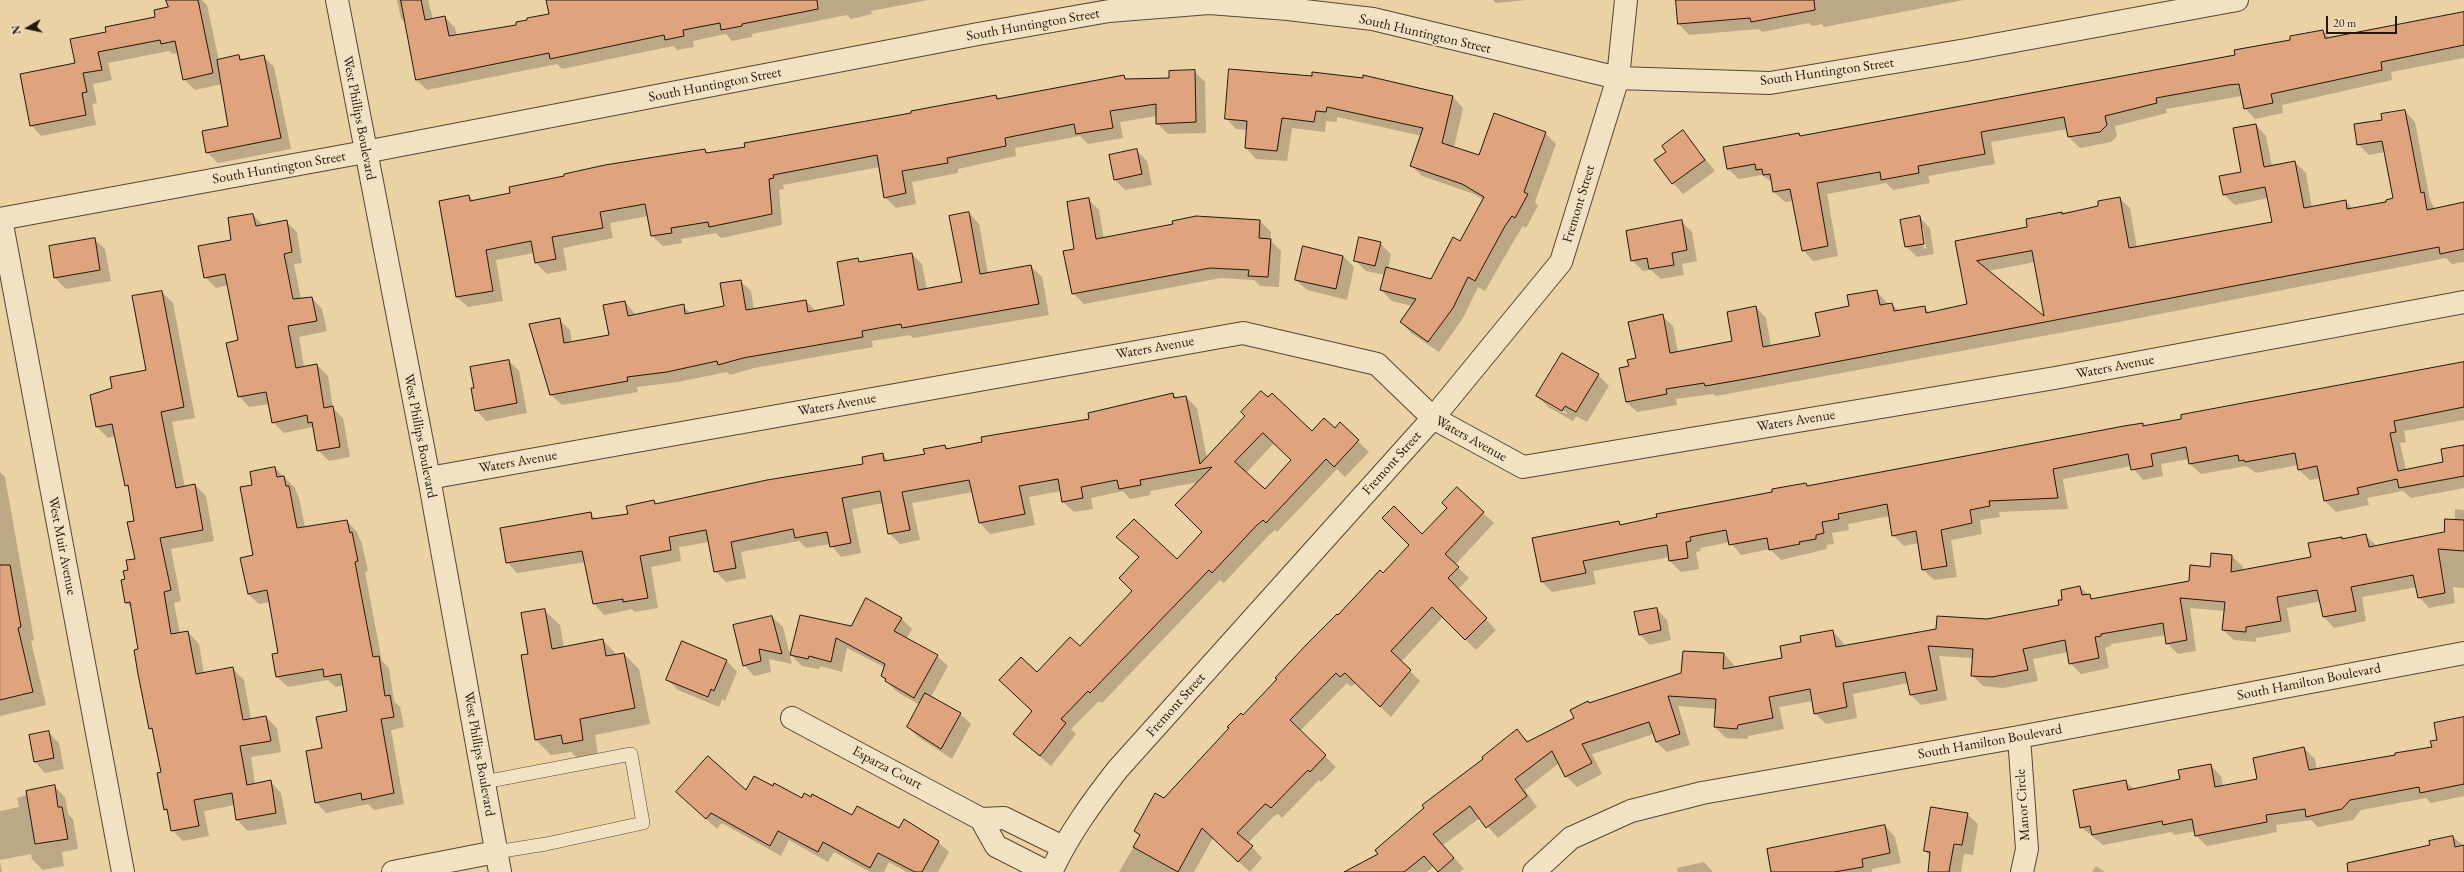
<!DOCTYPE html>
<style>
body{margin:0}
#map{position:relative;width:2464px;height:872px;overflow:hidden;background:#ebd2a5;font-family:"EB Garamond",serif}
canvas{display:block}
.north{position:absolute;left:8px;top:8px;width:40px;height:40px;-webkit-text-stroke:3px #f2e2c4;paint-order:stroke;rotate:261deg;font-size:11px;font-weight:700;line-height:16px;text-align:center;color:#22160e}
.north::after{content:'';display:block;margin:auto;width:14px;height:18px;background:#22160e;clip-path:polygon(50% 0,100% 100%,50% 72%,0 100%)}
.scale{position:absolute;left:2326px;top:16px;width:71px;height:18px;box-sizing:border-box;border:2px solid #22160e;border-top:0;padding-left:5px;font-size:12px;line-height:14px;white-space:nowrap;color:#22160e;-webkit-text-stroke:3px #f2e2c4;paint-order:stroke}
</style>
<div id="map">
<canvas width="2464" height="872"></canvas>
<div class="north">N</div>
<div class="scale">20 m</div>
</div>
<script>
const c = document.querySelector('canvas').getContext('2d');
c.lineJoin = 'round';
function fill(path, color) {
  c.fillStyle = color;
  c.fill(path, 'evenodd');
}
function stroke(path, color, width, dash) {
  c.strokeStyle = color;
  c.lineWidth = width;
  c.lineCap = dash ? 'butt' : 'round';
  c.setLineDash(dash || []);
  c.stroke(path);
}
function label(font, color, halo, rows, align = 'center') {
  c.font = font + ' "EB Garamond",serif';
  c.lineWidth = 3.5;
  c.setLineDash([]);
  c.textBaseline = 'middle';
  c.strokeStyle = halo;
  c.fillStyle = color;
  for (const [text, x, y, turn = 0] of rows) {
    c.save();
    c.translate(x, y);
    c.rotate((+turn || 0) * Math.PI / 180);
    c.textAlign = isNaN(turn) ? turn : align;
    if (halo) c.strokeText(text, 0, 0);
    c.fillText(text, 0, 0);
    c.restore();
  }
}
fill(new Path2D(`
 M170 0H202L207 5 219 61 239 56 243 60 263 56 274 67 291 149 218 163 207 152 230 127 222 84 195 90 184 79 179 53 172 54 169 51 108 63 112 80 93 84 97 103 92 104 96 125 41 136 31 125 76 63 108 32 156 18 169 8Z
 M397 0H428L433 19 445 17 455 28 457 36 518 25 550 15 547 0H928L871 11 872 14 851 19 847 15 752 34V37L732 41 726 34 693 41 694 47 677 50 673 46 562 69 557 64 427 90 417 80 406 23 401 18Z
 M1493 0H1527L1496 3Z
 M1677 0H1964L1824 27 1822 24 1812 26 1809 23 1762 32 1759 29 1689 35 1679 24Z
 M2464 13V58L2391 72 2392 80 2282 105 2283 113 2255 119 2245 108 2242 96 2166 109 2167 113 2115 126 2117 136 2111 142 2080 148 2069 137 2067 129 1991 142 1995 164 1928 176 1930 183 1893 190 1886 183 1827 194 1838 256 1813 261 1803 250 1794 201 1785 202 1774 192 1773 183 1762 175 1739 179 1728 169 1724 148 1799 134 1802 137 2236 56 2323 31 2330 38Z
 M1230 70 1453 97 1463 108 1454 148 1479 157 1545 133 1556 144 1535 202 1538 206 1526 228 1523 226 1516 237 1485 291 1478 287 1463 318 1439 352 1411 333 1401 322 1412 306 1392 301 1381 290 1385 275 1366 271 1355 260 1380 243 1391 254 1388 269 1431 280 1461 242 1484 200 1474 194 1422 176 1411 165 1422 136 1337 117V122L1326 121 1325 132 1292 128 1287 161 1256 159 1246 148 1247 130 1236 129 1226 118Z
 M1194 71 1205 82 1206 133 1168 134 1157 123V116L1120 122 1123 138 1088 144 1080 136 1015 148 1016 156 958 169V173L912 182 916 204 896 208 885 197 880 167 783 185 784 189 779 190 782 225 721 238 716 233 681 239 682 243 663 246 652 236 648 216 610 223 613 238 563 248 567 270 547 274 536 263 534 253 496 260 503 301 468 307 457 297 469 196 474 201 705 150 709 154 746 148 996 96 999 99 1124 76 1127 80 1170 79Z
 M2405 111 2415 122 2430 200 2435 209 2464 203V262L2452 264 2446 258 2119 322 1716 396 1713 394 1676 399 1677 405 1637 412 1626 402 1630 367 1637 359 1662 316 1673 326 1678 352 1733 342 1756 307 1766 318 1771 346 1821 337 1850 307 1876 291 1888 304H1892L1899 311 1924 307 1930 313 1969 305 1956 242 2028 228 2063 215 2099 207 2119 198 2130 208 2137 248 2273 223 2268 198 2235 205 2224 195 2242 173 2256 125 2266 136 2272 166 2295 162 2306 173 2312 208 2345 201 2353 209 2394 199 2385 152 2369 155 2358 144 2383 121ZM2035 262 2046 319 1988 271Z
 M1683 132 1715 171 1683 194 1673 183 1668 152Z
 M1136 150 1147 161 1152 185 1125 190 1114 179Z
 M1088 199 1099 210 1104 239 1260 221 1271 232 1270 240 1281 251 1279 287 1260 286 1254 280 1221 278 1084 304 1073 293 1075 250Z
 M969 213 979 224 988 274 1031 266 1042 277 1049 315 913 338 910 335 872 341 873 347 754 368 730 375 727 372 678 382 637 387 638 392 562 405 551 395 559 320 570 330 572 343 610 336 625 302 636 315 683 306 691 314 725 307 740 281 751 291 754 310 806 301 816 311 845 306 858 259 861 263 912 254 922 264 927 290 963 283Z
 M253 215 264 226 286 222 297 232 302 263 294 264 301 299 312 298 322 309 327 331 299 337 304 367 317 365 328 376 333 408 343 418 350 457 329 461 318 450 313 427 284 433 273 422 270 404 249 407 239 396V341L228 285 216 288 205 277 233 240 229 219Z
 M1920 218 1930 228 1934 254 1917 257 1906 246ZM1921 228H1923L1926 248 1924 249Z
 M1681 221 1692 232 1697 261 1682 264 1684 275 1661 279 1651 270 1643 271 1632 260Z
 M94 239 105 249 111 281 66 289 55 278 50 246Z
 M1304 248 1343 256 1354 267 1347 300 1307 290 1296 280Z
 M162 292 173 303 195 418 172 422 185 487 195 485 206 496 214 541 171 549 181 601 174 603 180 634 188 632 199 644 204 674 232 668 244 680 251 719 266 717 277 728 281 752 251 757 255 784 270 781 281 793 287 824 248 831 237 820 235 805 204 811 209 836 183 841 172 830 169 813 165 809 162 773 154 732 150 728 132 608 126 603 122 581 126 580 136 559 135 521 130 490 126 485 116 436 108 438 97 427 113 389 147 371Z
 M509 361 519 371 527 413 486 421 476 410Z
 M2464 363V420L2404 431 2406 442 2400 443 2406 470 2444 462 2464 446V488L2411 498 2403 491 2367 498 2369 505 2336 512 2325 501 2321 478 2310 480 2299 470 2298 465 2256 473 2246 466 2201 474 2190 464 2189 459 2161 464 2163 476 2143 480 2131 466 2063 479 2068 509 1999 512 2000 517 1980 520 1982 534 1951 540 1957 577 1934 580 1923 570 1919 543 1904 546 1893 535 1890 516 1848 524 1849 530 1832 533 1834 544 1826 545 1827 549 1781 560 1770 549 1741 555 1730 542 1700 548 1701 551 1696 552 1699 569 1681 572 1670 561V557L1593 571 1596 584 1552 592 1542 582 1619 523 1622 526 1806 484 1808 486 2098 431 2182 420Z
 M1598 375 1609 386 1587 422 1576 416 1573 421 1548 407 1538 396ZM1549 402 1567 413 1566 414 1549 405Z
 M1173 394 1177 399 1186 397 1197 408 1207 458 1246 416 1312 432 1335 429 1340 424 1369 452 1345 477 1337 469 1277 532 1275 530 1267 537 1224 583 1220 580 1102 703 1099 701 1071 729 1076 734 1051 766 1014 734 1033 711 1037 673 1080 648 1177 561 1204 532 1199 482 1150 491 1151 495 1130 499 1123 491 1091 498 1093 509 1074 512 1063 502 1061 491 1029 497 1035 525 990 534 980 523 973 492 912 503 920 540 900 544 889 533 883 503 852 509 861 553 841 557 830 544 806 548 799 541 741 552 746 578 726 582 715 571 709 542 679 547 681 561 651 567 658 608 635 612 632 609 604 615 594 604 586 562 517 573 507 562 590 513 597 520 629 515 654 501 657 504 865 465 882 454 890 462 926 455 945 446 948 449 1091 419ZM1274 443 1293 460 1266 490 1246 473Z
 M275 468 295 488 299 498 305 527 347 521 357 532 362 544 368 571 365 572 382 661 389 668 394 701 400 707 404 727 391 730 404 804 374 810 368 804 326 813 316 802 323 749 349 712 344 685 336 687 328 680 288 687 277 677 279 654 270 602 259 604 248 594 241 559 254 556V486Z
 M0 472 5 477 34 640 31 641 46 705 0 716Z
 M2455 509 2464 510V588L2453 587 2455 603 2429 608 2419 597 2417 587 2362 597 2366 621 2334 628 2324 617 2321 601 2287 608 2291 632 2256 638V642L2234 640 2223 630 2225 611 2190 608 2196 651 2178 654 2167 643 2166 635 2111 644V646L2105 648 2109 668 2081 674 2070 663 2068 652 2033 659 2038 681 2003 688 1983 686 1972 675 1973 658 1939 656 1947 700 1921 705 1910 694 1908 683 1853 694 1857 718 1826 724 1815 713 1813 701 1779 707 1784 729 1748 736V739L1726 738 1715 727 1716 709 1678 706 1690 745 1667 752 1656 742 1654 734 1592 754 1602 774 1577 787 1566 776 1559 763 1525 790 1537 807 1498 838 1480 818 1443 845 1464 869 1460 872H1440L1434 866 1427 872H1347L1380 855 1517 731 1529 742 1575 718 1588 702 1590 704 1682 674 1724 654 1734 665V668L1783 659 1802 643 1832 631 1843 642 1844 647 2060 606 2063 600 2080 587 2094 600 2189 581 2232 556 2243 567 2242 571 2312 558 2342 538 2343 540 2366 536 2377 546 2445 533 2455 521Z
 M1483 513 1494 523 1455 565 1469 578 1458 589 1496 630 1476 650 1443 617 1401 662 1420 681 1391 717 1356 683 1351 687 1347 683 1300 731 1336 767 1321 782 1319 780 1282 818 1278 814 1274 816 1248 843 1262 858 1250 872 1213 838 1194 872H1119L1140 836 1135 831 1338 617 1422 535Z
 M1657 609 1667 620 1671 640 1650 645 1639 634Z
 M544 610 560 625 564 648 603 640 617 655 624 654 639 669 650 724 595 735 598 756 579 759 571 752 551 755 536 740 529 655Z
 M772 617 783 627 792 664 769 659 771 672 754 676 744 665Z
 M901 618 912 629 906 639 937 656 948 666 931 697 960 714 971 724 952 759 918 737 908 727 920 705 897 692 886 681 882 676 884 667 847 648 842 672 820 666 819 669 802 666 791 655 851 627Z
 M727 661 737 672 725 701 722 699 719 707 678 690 667 679Z
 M2464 719V796L2431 803 2426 798 2361 810 2353 820 2318 827 2311 820 2276 825 2277 832 2207 846 2196 836 2195 831 2175 835 2171 832 2103 845 2081 827 2125 781 2134 789 2181 780 2210 765 2221 776 2223 786 2258 780 2304 748 2315 759 2317 770 2397 756 2433 748Z
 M49 733 59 743 64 769 45 773 35 762Z
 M54 786 65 797 68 814 73 819 78 849 62 852 64 866 43 870 32 859 31 854 0 860V811L19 807 17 798Z
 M773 788 852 817 938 842 949 852 938 872H907L889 862 884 872H870L834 852 828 862 789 840 781 856 722 823 717 829 688 802Z
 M1967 814 1978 824 1973 855 1964 854 1961 872H1929L1931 857 1925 851Z
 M1885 826 1895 837 1901 863 1872 869V872H1771L1769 850Z
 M2453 837 2464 846V872H2371L2389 856 2388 853 2431 845Z
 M0 862 2 872H0Z
 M1704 862 1713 872H1678L1677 868Z
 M2096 866 2105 872H2092Z`), '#0003');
const building = new Path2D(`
 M166 0H198L213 73 183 80 175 41 161 44 160 40 98 52 102 70 83 73 87 92 82 93 86 115 30 126 20 74 75 63 70 39 106 32 105 27 155 17 154 10 168 7Z
 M401 0H421L425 20 445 16 449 36 516 25V22L527 20V18L549 14 546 0H817L818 9 742 24V26L721 30 720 23 683 30 684 36 665 40 664 35 550 59 549 53 416 80Z
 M1676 0H1814L1815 10 1751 22 1750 18 1678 24Z
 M2464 12V45L2381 62 2382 70 2271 94 2273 103 2244 109 2239 84 2228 85 2156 98 2157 103 2105 116 2107 125 2100 132 2068 137 2064 117 1981 132 1985 154 1918 166 1919 173 1881 180 1880 172 1817 183 1828 246 1802 251 1790 189 1773 192 1770 174 1763 175 1762 169 1756 170 1755 164 1727 169 1723 147 1799 133 1800 136 2235 55 2234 50 2290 40V36L2323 30 2325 38Z
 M239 55 240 60 264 55 281 138 206 153 202 131 228 126 217 60Z
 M1229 69 1312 76V72L1363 78V75L1453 96 1442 143 1479 155 1494 113 1546 132 1524 192 1528 194 1515 218 1512 216 1505 226 1475 281 1468 277 1453 308 1428 342 1400 322 1416 299 1380 290 1386 267 1431 279 1453 237 1460 241 1484 197 1462 184 1410 166 1423 128 1327 107 1326 112 1316 111 1314 122 1282 118 1277 151 1245 148 1247 121 1225 119Z
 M1195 70 1196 122 1156 124V104L1110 111 1113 128 1076 134 1074 124 1005 138 1006 146 947 158 948 163 902 171 906 193 884 198 877 155 773 175 774 178 769 179 772 214 709 227 708 222 671 228 672 233 651 236 645 204 600 212 603 228 552 237 556 259 535 263 531 241 486 250 493 291 456 297 439 201 469 195 470 201 510 193 509 187 564 176V174L605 165 705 149 706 153 745 147 744 143 911 113V111L996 95 997 99 1124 75 1125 79 1169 78V71Z
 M2405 110 2421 193 2424 192 2427 210 2464 202V249L2440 254 2439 247 1751 378 1705 386 1704 383 1666 389 1667 394 1626 402 1619 368 1629 366 1627 360 1636 358 1628 322 1663 314 1670 353 1732 341 1727 312 1756 306 1763 347 1820 336 1815 313 1849 306 1847 295 1877 290 1880 305 1892 303 1894 311 1925 306 1926 313 1967 304 1955 241 2027 227 2026 219 2062 212V214L2098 206V201L2120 197 2129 248 2272 222 2265 187 2223 195 2219 176 2241 172 2233 128 2256 124 2264 167 2295 161 2304 208 2346 200 2347 209 2386 202V200L2393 198 2382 141 2357 145 2354 124 2382 120 2381 114ZM2032 251 2044 316 1977 261Z
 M1683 130 1705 160 1672 184 1654 160 1666 152 1662 146Z
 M1137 149 1142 174 1114 180 1109 155Z
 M1089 198 1096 239 1173 224 1172 221 1196 216 1260 220 1259 238 1271 239 1268 277 1248 276 1249 270 1210 268 1072 294 1063 251 1074 249 1067 202Z
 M969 212 980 274 1031 265 1039 304 902 328 901 324 862 331 863 337 743 358 718 365 717 361 667 372 627 377 628 381 550 395 529 324 560 318 564 343 609 335 603 305 625 301 628 316 684 304 685 314 724 306 720 283 741 280 746 310 806 300 808 312 844 305 837 262 858 258 859 262 912 253 918 290 962 282 949 216Z
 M253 214 256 226 287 220 292 252 284 254 293 299 312 297 317 321 288 326 296 368 317 364 324 408 333 406 340 447 317 451 312 422 308 423 307 415 272 423 266 392 238 397 226 343 238 340 225 274 204 278 198 246 231 240 228 218Z
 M1920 216 1924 244 1905 247 1900 220Z
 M1682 220 1687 250 1672 253 1674 265 1649 269 1647 258 1631 261 1626 231Z
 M1359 237 1381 242 1375 266 1354 261Z
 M95 238 100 270 54 278 49 246Z
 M1303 246 1343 256 1336 289 1295 280Z
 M162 291 184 407 161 412 176 488 195 484 203 530 160 538 171 590 164 592 171 634 188 631 196 674 233 667 243 720 266 716 271 741 240 746 247 785 271 780 276 813 236 820 232 793 194 800 199 826 171 831 167 809 164 810 157 773 161 772 152 728 149 729 138 674 134 650 138 649 130 602 125 603 121 580 125 579 123 571 128 570 126 560 135 559 127 522 134 521 128 485 125 486 112 424 96 427 90 395 112 388 110 377 146 370 132 296Z
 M1562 353 1599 374 1576 412 1565 406 1562 411 1536 396Z
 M509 360 517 403 475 411 471 388H474L470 367Z
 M2464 362V407L2394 421 2396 432 2390 433 2398 471 2443 462 2441 449 2464 445V476L2399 488 2397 479 2357 488 2359 494 2324 501 2317 466 2298 470 2295 453 2245 462 2244 460 2239 461 2238 455 2189 464 2186 447 2151 454 2153 466 2131 470 2128 454 2053 469 2058 498 1989 501 1990 506 1970 510 1972 523 1941 530 1947 566 1922 570 1916 531 1892 536 1887 504 1838 514 1839 519 1822 522 1824 533 1816 535V539L1799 542 1800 544 1769 550 1767 538 1729 545 1726 530 1690 537 1691 541 1686 542 1688 558 1669 561 1667 545 1648 548 1583 561 1586 573 1541 582 1532 538 1619 521 1620 525 1657 517 1656 514 1772 492V489L1806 483 1807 486 2124 426 2143 423V426L2181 419V415Z
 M1261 391 1268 397 1272 393 1312 431 1324 418 1335 428 1340 422 1359 440 1334 467 1326 459 1266 523 1263 520 1256 526 1212 573 1209 570 1090 693 1088 691 1061 719 1066 723 1040 756 1013 734 1032 711 999 680 1021 657 1037 672 1070 637 1080 646 1132 591 1119 578 1139 557 1116 537 1134 519 1177 559 1202 532 1175 505 1212 467 1140 480 1141 485 1119 489 1117 480 1081 487 1083 498 1062 502 1058 479 1019 486 1025 514 979 523 969 480 902 492 910 530 888 534 880 491 842 498 851 543 830 547 827 532 795 538 793 529 731 542 736 568 714 572 706 530 669 537 671 550 640 556 648 598 623 602V599L593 604 582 551 506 563 500 528 591 512 592 519 628 514 626 506 654 500 655 504 767 480 863 464 862 457 883 453 884 461 925 454 923 449 945 445 946 449 982 442 981 437 1089 419 1088 413 1173 393 1174 398 1186 396 1200 464 1245 416 1241 412ZM1263 433 1291 460 1265 489 1235 462Z
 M275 467 277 477 284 476 286 486H289L297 528 347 520 350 533 352 532 358 561 355 562 373 657 379 656 385 696 390 695 394 717 381 719 394 793 362 800 361 793 315 803 306 751 322 748 316 717 347 711 341 674 324 677 323 669 276 677 272 654 278 653 267 590 248 594 240 558 253 555 240 487 252 485 250 472Z
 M1457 487 1484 512 1445 554 1459 567 1448 578 1487 618 1465 640 1432 607 1391 651 1411 670 1380 707 1345 673 1340 677 1336 673 1290 720 1326 755 1310 772 1308 770 1271 808 1266 804 1264 805 1237 833 1253 846 1238 862 1202 828 1178 872 1133 847 1140 835 1134 831 1155 793 1164 798 1229 728 1227 727 1241 713 1243 715 1277 679 1275 678 1307 644 1337 614 1338 615 1380 570 1383 573 1409 545 1382 518 1394 506 1422 534 1447 508 1442 503Z
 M2445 519 2464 520V551L2438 549 2445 593 2418 598 2413 575 2351 587 2356 611 2323 617 2317 590 2277 597 2281 621 2246 627V632L2222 630 2225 602 2180 598 2187 640 2166 644 2163 623 2101 634V636L2095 637 2099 658 2069 664 2065 640 2023 649 2028 670 1992 677 1971 676 1973 649 1928 646 1937 690 1910 695 1905 672 1843 683 1847 707 1814 714 1810 689 1769 697 1773 718 1738 725 1737 729 1714 727 1716 699 1668 696 1680 734 1656 742 1649 722 1582 744 1592 763 1565 777 1552 751 1515 779 1527 796 1486 828 1470 806 1433 834 1454 858 1438 872 1424 856 1404 872H1344L1378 854 1375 850 1424 808 1422 805 1483 759 1482 757 1517 729 1527 742 1574 718 1570 710 1588 701 1589 703 1681 673 1683 651 1724 653 1723 669 1782 658 1780 646 1801 642 1800 636 1833 630 1836 647 1936 629 1937 616 1987 619 2059 605 2058 600H2062L2061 590 2080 586 2082 595 2090 594 2091 599 2189 581 2190 565 2210 567 2211 553 2232 555 2231 572 2311 557 2308 543 2342 537V539L2366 534 2369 547 2444 532Z
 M0 565H10L21 627 18 628 33 692 0 700Z
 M866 598 902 618 894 631 938 655 914 698 885 681 886 679 881 676 885 664 836 638 831 662 809 656 808 659 790 655 800 615 851 626Z
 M1657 608 1661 630 1639 635 1634 612Z
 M545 609 552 649 603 639 606 656 624 653 635 708 580 719 583 740 563 744 561 735 535 740 521 655 528 654 521 613Z
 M772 616 782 654 759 649 761 661 743 666 733 625Z
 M682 641 727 660 714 691 711 689 708 697 666 680Z
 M925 693 961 713 941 749 907 727Z
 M2464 717V784L2420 793 2419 787 2350 800 2342 809 2306 817 2305 809 2266 815 2267 822 2195 836 2192 819 2163 825 2162 821 2092 835 2090 826 2080 828 2073 790 2126 780 2128 790 2180 779 2178 770 2211 764 2215 787 2257 779 2253 758 2304 747 2309 770 2395 755V753L2432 747 2430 741 2437 740 2434 723Z
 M49 731 54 758 34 762 29 735Z
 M708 756 746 790 754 776 773 786 774 783 802 798 804 793 811 797 812 794 852 815 857 806 899 828 904 819 939 841 922 872H915L878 853 870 868 823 842 818 852 778 831 770 846 711 813 706 819 676 792Z
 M55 785 58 807H62L68 839 35 844 26 791Z
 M1931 807 1968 813 1962 845 1954 844 1949 872H1928L1930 852 1924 851Z
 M1885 825 1890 853 1862 859 1863 867 1834 872H1771L1767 849Z
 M2453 836 2455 847 2464 845V872H2348L2347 863 2430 845 2429 841Z`);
fill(building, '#dfa37d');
stroke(building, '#22160e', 1);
const service = new Path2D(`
 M484 782 631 754 643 823 546 844 496 852`);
const minor = new Path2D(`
 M0 219 365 152 978 34 1109 11 1209 3 1288 9 1373 19 1618 78 1770 83 1966 50 2237 0
 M1 219 123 872
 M429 478 1243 333 1377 364 1433 418 1523 467 2055 378 2464 302
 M792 718 981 819 1004 818 1063 847
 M2019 737 2027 849 2022 872
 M981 819 996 846 1047 872
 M1051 872C1069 834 1092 802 1118 769L1433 418 1561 262 1618 78 1626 0
 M1534 872 1571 838 1631 811 1702 793 2019 737 2464 653`);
const tertiary = new Path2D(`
 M337 0 429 478 500 872
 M393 872 496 852`);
stroke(service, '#544534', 14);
stroke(minor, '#544534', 24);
stroke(tertiary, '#544534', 24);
stroke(service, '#f2e2c4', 13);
stroke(minor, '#f2e2c4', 22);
stroke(tertiary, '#f2e2c4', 22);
label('14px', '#22160e', '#f2e2c4', [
 ["South Huntington Street",1033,25,-10],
 ["South Huntington Street",1425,34,13],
 ["South Huntington Street",1827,72,-8],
 ["South Huntington Street",715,85,-11],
 ["West Phillips Boulevard",359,118,79],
 ["South Huntington Street",279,168,-10],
 ["Fremont Street",1579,204,-73],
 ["Waters Avenue",1155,348,-10],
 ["Waters Avenue",2115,367,-11],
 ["Waters Avenue",837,405,-10],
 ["Waters Avenue",1796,421,-9],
 ["West Phillips Boulevard",420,436,79],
 ["Waters Avenue",1471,439,29],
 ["Waters Avenue",518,462,-10],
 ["Fremont Street",1392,463,-48],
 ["West Muir Avenue",62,546,79],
 ["South Hamilton Boulevard",2309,682,-11],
 ["Fremont Street",1176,705,-48],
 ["South Hamilton Boulevard",1990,742,-10],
 ["West Phillips Boulevard",479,754,80],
 ["Esparza Court",887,768,28],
 ["Manor Circle",2023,805,-94]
]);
</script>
